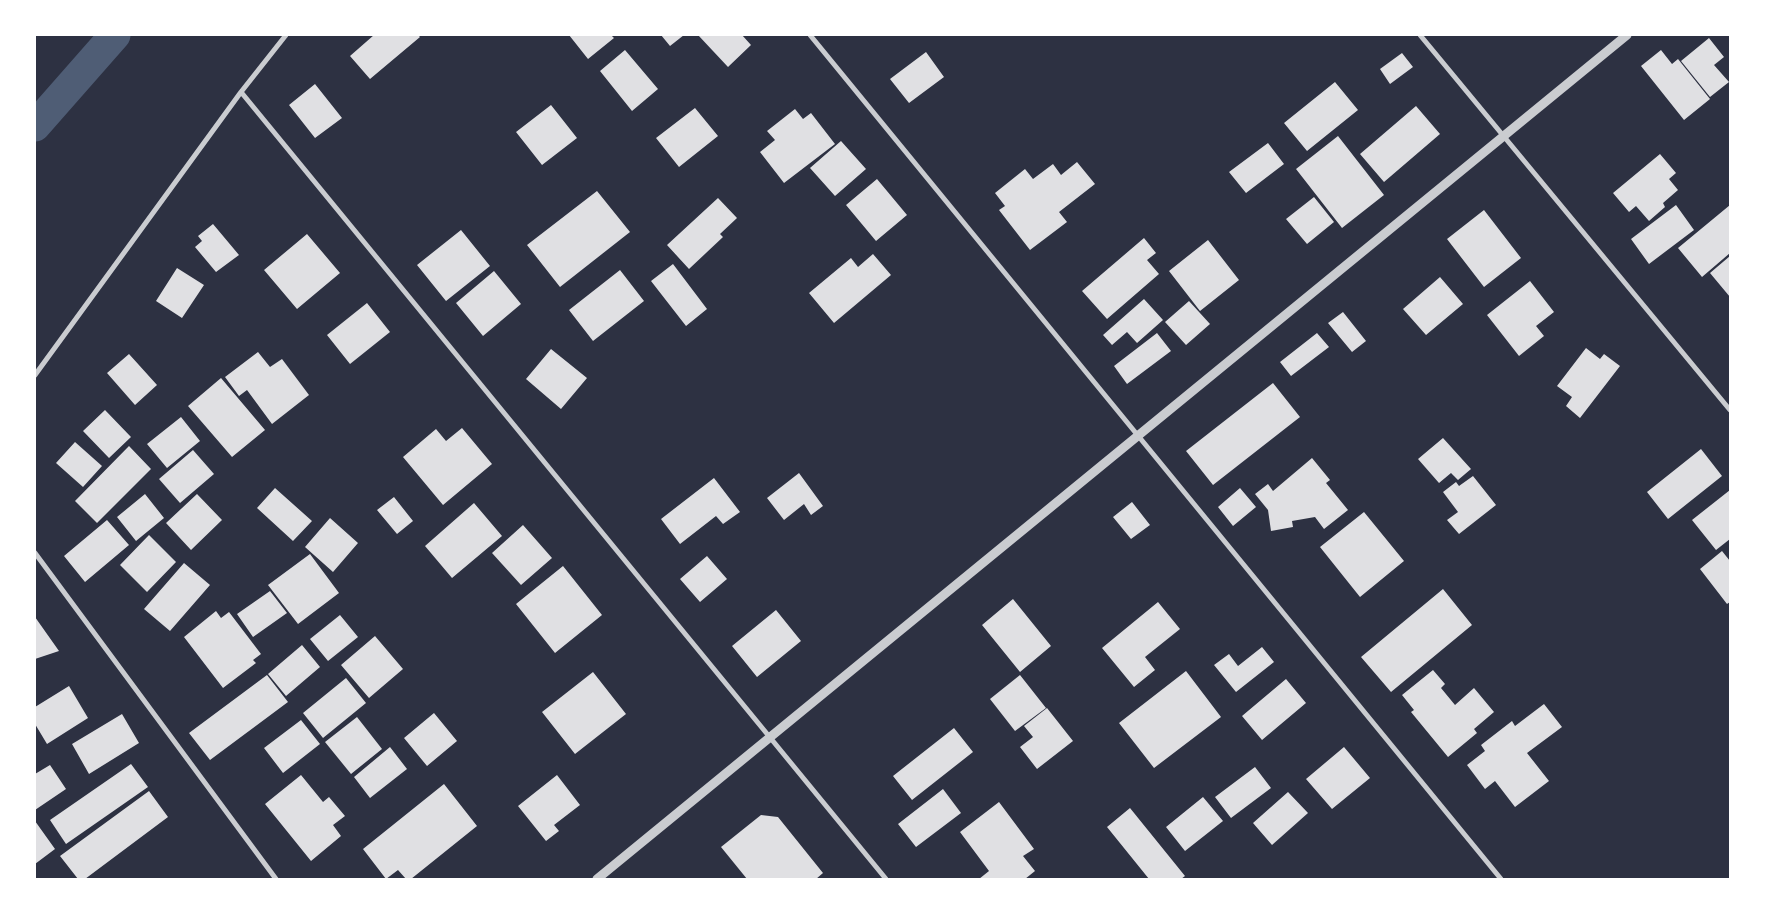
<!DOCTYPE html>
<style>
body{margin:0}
#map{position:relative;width:1765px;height:914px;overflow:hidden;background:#2d3142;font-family:"DM Sans",sans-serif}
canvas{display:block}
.frame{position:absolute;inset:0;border:36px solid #fff;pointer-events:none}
</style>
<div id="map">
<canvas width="1765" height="914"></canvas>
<div class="frame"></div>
</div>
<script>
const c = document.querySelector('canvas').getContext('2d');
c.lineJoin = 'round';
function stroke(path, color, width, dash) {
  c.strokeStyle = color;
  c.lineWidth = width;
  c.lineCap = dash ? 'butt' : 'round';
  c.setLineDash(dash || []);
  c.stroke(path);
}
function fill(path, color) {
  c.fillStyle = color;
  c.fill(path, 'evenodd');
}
stroke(new Path2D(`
 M35 126 115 35`), '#4f5d75', 31);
fill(new Path2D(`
 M374 35H418L420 37 370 79 350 56Z
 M569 35H611L614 38 588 59Z
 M661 35H684L670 46Z
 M698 35H742L751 45 728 67Z
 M1709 38 1724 57 1714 65 1729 82 1710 97 1681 61Z
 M625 50 658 89 632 111 600 71Z
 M1661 50 1672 64 1678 59 1710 99 1684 120 1641 66Z
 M926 52 944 77 909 103 890 79Z
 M1402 53 1413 67 1390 84 1380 69Z
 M1335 82 1358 110 1307 151 1284 123Z
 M315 84 342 118 315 138 289 105Z
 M551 105 577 138 542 165 516 132Z
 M1416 106 1440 134 1384 182 1360 154Z
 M695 108 718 136 679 167 656 138Z
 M795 109 803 119 811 113 835 144 784 183 760 152 775 140 767 131Z
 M1338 136 1384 195 1342 228 1296 169Z
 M841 141 866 169 835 196 810 168Z
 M1268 143 1284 164 1246 193 1229 172Z
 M1660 154 1676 173 1669 179 1678 190 1663 203 1665 207 1649 221 1636 206 1629 212 1613 193Z
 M1077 162 1095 184 1059 212 1067 222 1030 250 999 210 1005 206 995 193 1025 169 1033 179 1053 164 1061 175Z
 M877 179 907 215 876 241 846 205Z
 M597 191 630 232 560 287 527 245Z
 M1314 197 1334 222 1307 244 1286 219Z
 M718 198 737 218 720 234 723 237 689 269 667 245Z
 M1676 205 1694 230 1649 264 1631 239Z
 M1730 205V253L1702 277 1678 248Z
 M1484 210 1521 258 1484 287 1447 239Z
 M213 224 239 255 216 272 195 247 202 241 198 236Z
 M461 230 490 266 446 301 417 265Z
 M307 234 340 273 297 309 264 270Z
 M1144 238 1156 253 1147 260 1159 274 1107 319 1082 291Z
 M1208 240 1239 280 1200 311 1169 271Z
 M873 254 891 275 834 323 809 293 851 258 858 267Z
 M1730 256V297L1710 273Z
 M673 264 707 309 686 326 651 281Z
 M177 268 204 285 182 318 156 301Z
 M620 270 644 301 593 341 569 310Z
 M494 271 521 304 483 336 456 303Z
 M1440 277 1463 304 1426 335 1403 309Z
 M1530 281 1554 312 1536 326 1544 336 1519 356 1487 315Z
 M1144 299 1163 320 1137 343 1127 332 1112 345 1103 335Z
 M1189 301 1210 324 1186 345 1165 322Z
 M367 303 390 332 350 364 327 335Z
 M1343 312 1366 341 1352 352 1328 323Z
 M1157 333 1171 351 1127 384 1114 366Z
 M1317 333 1329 347 1291 376 1280 362Z
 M1586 348 1600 359 1604 354 1620 366 1580 418 1566 406 1572 397 1557 386Z
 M551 349 587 378 561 409 526 379Z
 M258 352 270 367 282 359 309 395 272 424 247 390 239 396 225 377Z
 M129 354 157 385 135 405 107 373Z
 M221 378 265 430 232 457 188 406Z
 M1273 383 1300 417 1213 485 1186 451Z
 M105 410 131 437 109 458 83 431Z
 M181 417 200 441 167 468 147 444Z
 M462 428 492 464 443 505 403 457 436 429 446 441Z
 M1443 438 1471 469 1458 480 1451 473 1439 483 1418 459Z
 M75 442 102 466 83 487 56 463Z
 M129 446 151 469 97 523 75 501Z
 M1701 449 1722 476 1668 519 1647 492Z
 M193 450 214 474 180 503 159 479Z
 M1312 458 1330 480 1326 483 1348 510 1324 529 1315 517 1292 521 1293 527 1271 531 1268 510 1255 494 1268 484 1273 491Z
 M799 473 823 506 811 515 804 504 784 520 767 498Z
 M1473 476 1496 505 1459 534 1447 520 1458 512 1443 492 1456 482 1459 486Z
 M714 478 740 512 723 524 716 516 680 544 661 519Z
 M275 488 312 521 293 541 257 508Z
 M1240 488 1256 507 1233 526 1218 507Z
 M1730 490V539L1716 550 1692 520Z
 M145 494 164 518 136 541 117 517Z
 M197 494 222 520 191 550 166 523Z
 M394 497 413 521 397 534 377 510Z
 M1132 502 1150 525 1131 539 1113 517Z
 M474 503 502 536 452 578 425 546Z
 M1364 512 1404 561 1360 597 1320 547Z
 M330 518 358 543 333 572 305 547Z
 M107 520 129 545 85 582 64 556Z
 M523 525 552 558 521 585 492 553Z
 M149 535 176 562 147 592 120 565Z
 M1722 551 1730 561V602L1727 604 1700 569Z
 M310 554 339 593 298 624 268 585Z
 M707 556 727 579 700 602 680 579Z
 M184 563 210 585 170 631 144 609Z
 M563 566 602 615 555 653 516 604Z
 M1443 589 1472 625 1391 692 1361 657Z
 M270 591 287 613 253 637 237 614Z
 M1013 599 1051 646 1020 672 982 625Z
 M1158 602 1180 629 1145 657 1155 670 1134 687 1102 648Z
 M776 610 801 641 757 677 732 646Z
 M216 611 221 618 229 612 261 654 253 660 256 663 223 688 184 637Z
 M340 615 358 637 328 661 310 639Z
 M35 617 59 651 35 659Z
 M375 636 403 669 369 698 341 665Z
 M302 645 320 667 286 696 268 674Z
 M1262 647 1274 662 1236 692 1214 665 1229 654 1238 666Z
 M1433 670 1445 684 1441 688 1455 705 1474 688 1494 712 1474 729 1477 733 1448 757 1411 712 1414 710 1402 695Z
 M1186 671 1221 717 1154 768 1119 723Z
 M593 672 626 714 575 754 542 712Z
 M267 675 288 702 210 760 189 733Z
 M1020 675 1046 708 1015 731 990 699Z
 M346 678 366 703 323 738 303 713Z
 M1286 679 1306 703 1262 740 1242 716Z
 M69 686 88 718 47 744 35 724V707Z
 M1544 704 1562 727 1527 753 1549 781 1515 807 1495 781 1485 789 1467 765 1485 751 1481 745 1512 721 1515 726Z
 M1047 708 1073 741 1037 769 1020 747 1033 737 1024 726Z
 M434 713 457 741 427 766 404 738Z
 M122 714 139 743 89 774 72 744Z
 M357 717 382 749 351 774 325 742Z
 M301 720 320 744 283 773 264 748Z
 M954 728 973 752 912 800 893 776Z
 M390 747 407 769 370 798 354 777Z
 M1344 747 1370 778 1332 809 1306 779Z
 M131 764 148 787 66 844 50 820Z
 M50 765 66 789 35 810V774Z
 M1255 767 1271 788 1231 818 1215 797Z
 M301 775 323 802 329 797 345 816 333 825 341 836 311 861 265 804Z
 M557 775 580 805 554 825 559 831 546 841 518 806Z
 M444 784 477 826 411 879H406L398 870 386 879 363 849Z
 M943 789 961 813 916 847 898 824Z
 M149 791 168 817 85 879H78L60 856Z
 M1288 792 1308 813 1272 845 1253 823Z
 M1203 797 1223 821 1185 851 1166 827Z
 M999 802 1034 849 1023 856 1035 871 1025 879H979L989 871 960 832Z
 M1130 808 1185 876 1181 879H1149L1107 827Z
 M761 815 778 817 823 873 816 879H747L721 847Z
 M35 821 55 849 35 864Z`), '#e0e0e3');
stroke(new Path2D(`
 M810 35 1501 879
 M1420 35 1730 410
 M241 92 886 879
 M35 375 241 92 286 35
 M35 553 276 879`), '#caccd0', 5);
stroke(new Path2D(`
 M597 879 1627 35`), '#caccd0', 9);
</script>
